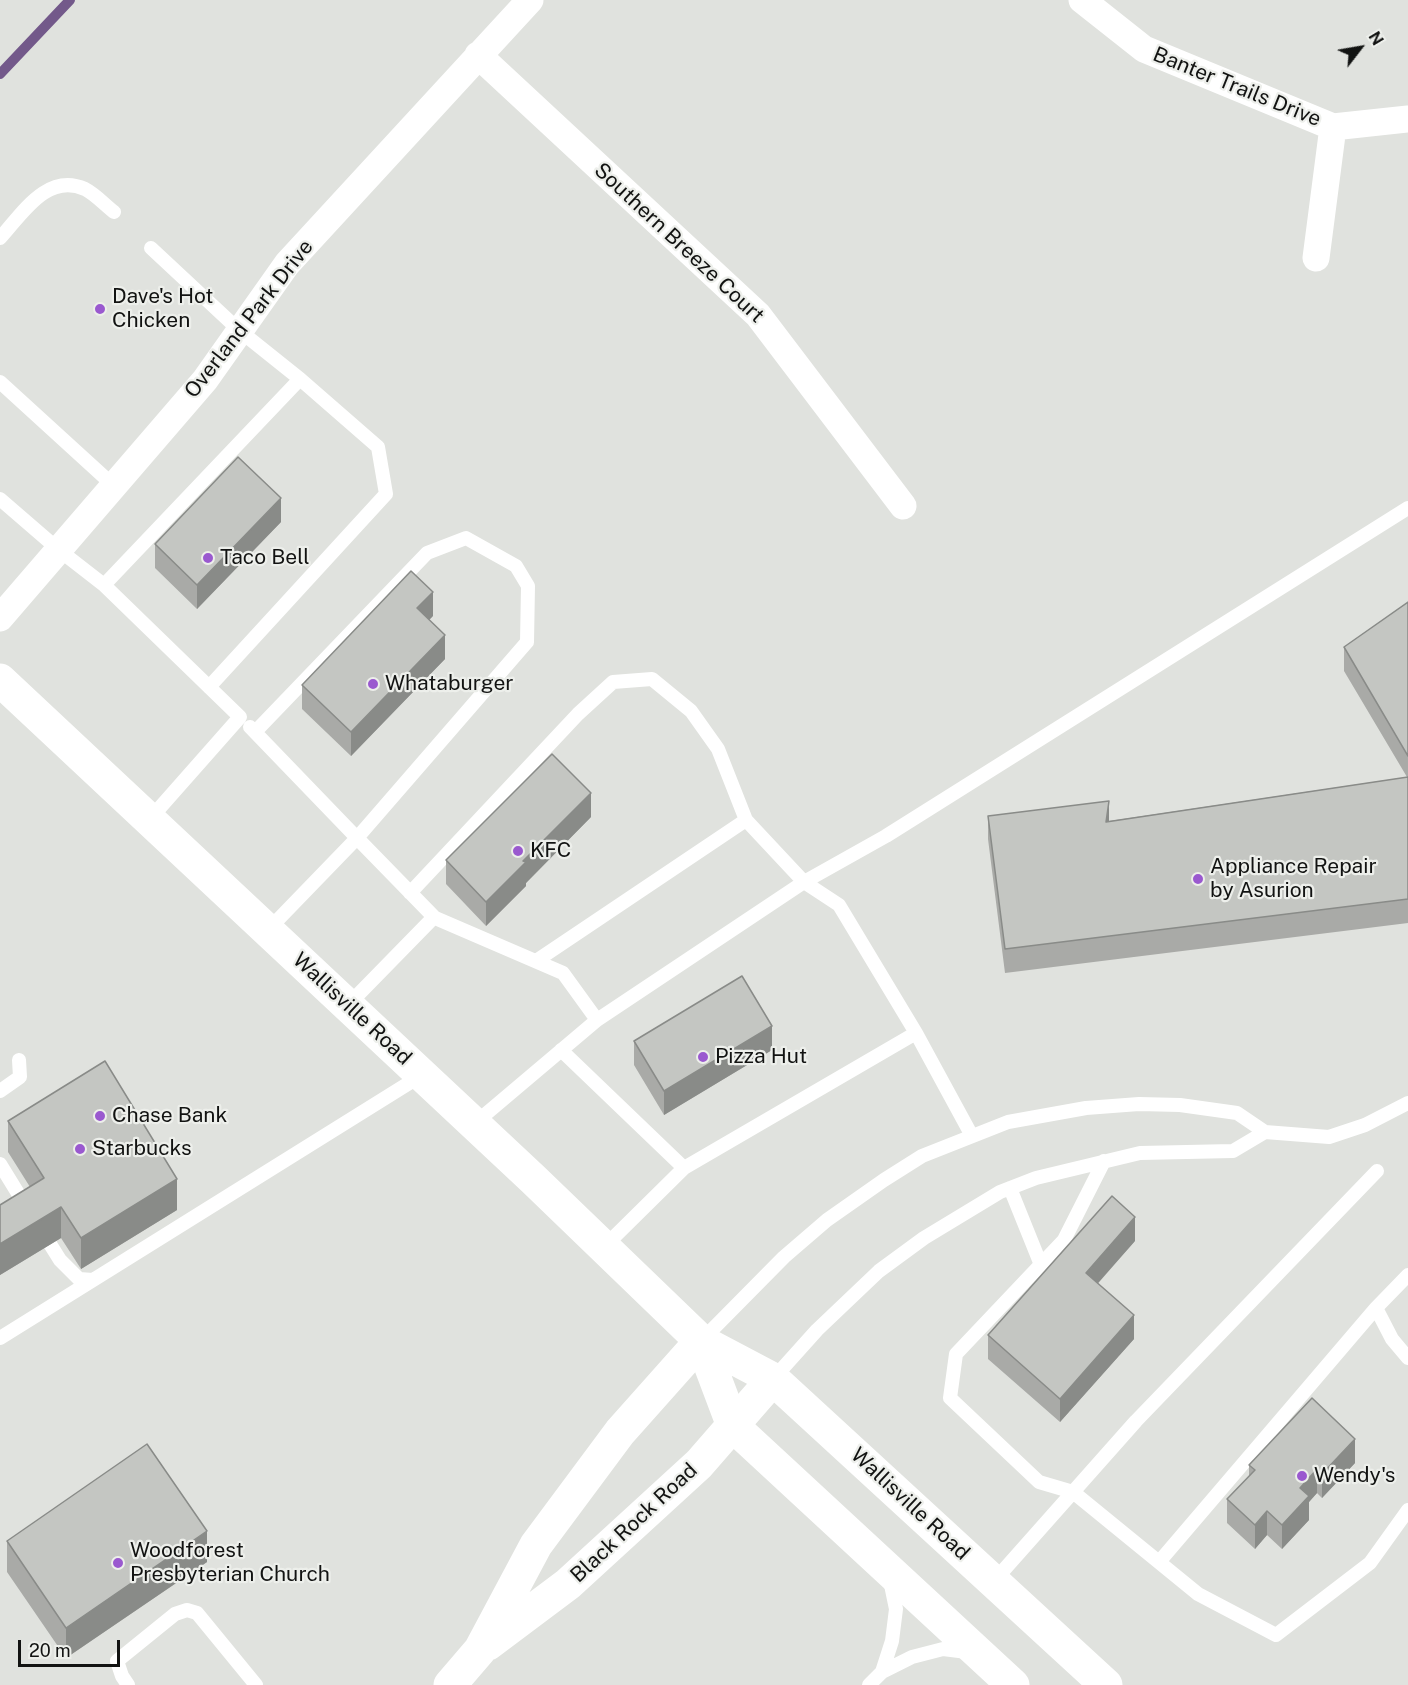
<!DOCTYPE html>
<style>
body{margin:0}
#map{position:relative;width:1408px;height:1685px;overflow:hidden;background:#e0e2de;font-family:"Public Sans",sans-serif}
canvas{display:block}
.north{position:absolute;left:1330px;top:18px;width:60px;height:60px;-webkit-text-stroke:4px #edefeb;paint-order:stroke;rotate:59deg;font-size:16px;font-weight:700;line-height:24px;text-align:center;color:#121312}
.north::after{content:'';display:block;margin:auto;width:21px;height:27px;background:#121312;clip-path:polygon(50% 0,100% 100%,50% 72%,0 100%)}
.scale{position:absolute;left:18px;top:1640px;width:102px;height:27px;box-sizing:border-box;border:3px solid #121312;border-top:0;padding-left:8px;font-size:18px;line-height:21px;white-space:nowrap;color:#121312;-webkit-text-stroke:4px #edefeb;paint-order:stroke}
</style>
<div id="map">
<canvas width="1408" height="1685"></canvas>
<div class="north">N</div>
<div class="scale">20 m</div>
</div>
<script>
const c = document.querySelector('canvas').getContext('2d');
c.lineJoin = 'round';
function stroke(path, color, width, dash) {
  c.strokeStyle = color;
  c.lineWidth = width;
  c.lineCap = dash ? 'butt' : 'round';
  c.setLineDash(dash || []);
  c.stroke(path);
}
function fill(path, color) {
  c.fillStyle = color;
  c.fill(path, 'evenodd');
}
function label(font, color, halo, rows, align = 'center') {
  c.font = font + ' "Public Sans",sans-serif';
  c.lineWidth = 4.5;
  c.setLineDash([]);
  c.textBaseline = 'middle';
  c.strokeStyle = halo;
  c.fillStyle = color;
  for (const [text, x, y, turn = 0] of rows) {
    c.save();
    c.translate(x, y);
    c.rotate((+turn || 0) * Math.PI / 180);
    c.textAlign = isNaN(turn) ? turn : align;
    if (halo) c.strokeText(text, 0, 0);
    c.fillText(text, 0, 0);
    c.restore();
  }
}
stroke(new Path2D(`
 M0 74 70 0`), '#73598a', 10);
stroke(new Path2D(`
 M0 238C22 214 47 172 85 189 95 194 105 205 114 212
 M0 382 114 486
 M0 499 59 550 104 585 300 379 240 331 151 248
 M104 585 240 717 149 820
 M209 687 386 494 378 447 300 379
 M250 727 357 838 268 930
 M255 732 427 553 466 538 516 566 528 586 527 642 357 838 434 917 348 1005
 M410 893 578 714 613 682 652 679 691 711 718 749 746 820
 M433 917 563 973 597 1020 474 1124
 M536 961 746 820 804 882 597 1020
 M916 1033 839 905 804 882 886 836 1408 508
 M561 1050 684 1168 604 1247
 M0 1091 20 1077 19 1060
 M1104 1161 1064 1240 956 1354 950 1398 1039 1482 1073 1492 1198 1594 1276 1635 1370 1563 1408 1510
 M0 1164 27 1208
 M684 1168 916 1033 972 1136
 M1010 1188 1041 1265
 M50 1244 60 1260 79 1279 93 1280
 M1408 1275 1376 1308 1392 1339 1408 1358
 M0 1338 422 1075
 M701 1341 784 1257 827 1220 884 1180 922 1156 1008 1122 1086 1108 1139 1104 1180 1105 1237 1113 1265 1132 1329 1137 1365 1125 1408 1103
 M773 1379 817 1330 879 1271 924 1238 1000 1192 1036 1178 1140 1153 1233 1151 1265 1132
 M1159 1562 1376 1308
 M994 1581 1136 1421 1377 1171
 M882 1672 892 1641 896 1609 890 1580
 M128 1685 122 1676 117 1661 175 1614 187 1610 197 1613 256 1685
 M869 1685 882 1672 912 1657 943 1649 967 1652`), '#fff', 14);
stroke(new Path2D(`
 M1082 0 1144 49 1333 127 1408 119
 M478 55 758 315 903 506
 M1316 258 1333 127
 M0 618 205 380 287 264 530 0`), '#fff', 27);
stroke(new Path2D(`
 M488 1644 568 1584 699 1464 773 1379
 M450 1685 480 1650 536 1545 620 1432 701 1341`), '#fff', 33);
stroke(new Path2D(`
 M0 680 533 1179 701 1341 773 1379 1106 1685
 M701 1341 733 1426 1013 1685`), '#fff', 33);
fill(new Path2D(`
 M281 522 197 609 155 568V544Z
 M1408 602V923L1005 973 988 839V816L1109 821 1407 777 1344 671V647Z
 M433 616 429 620 445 659 351 756 302 709V685Z
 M591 817 526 883V886L486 926 446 884V860Z
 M634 1041 772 1050 664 1115 634 1065Z
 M8 1121 177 1210 81 1269 61 1238 0 1275V1205L30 1187 8 1152Z
 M1135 1241 1097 1283 1134 1339 1060 1422 988 1359V1335Z
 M1355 1463 1322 1498 1317 1493 1309 1502V1520L1282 1549 1267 1535 1255 1549 1227 1523V1499L1249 1476V1465Z
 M7 1541 207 1562 66 1658 7 1572Z`), '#a9aaa7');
fill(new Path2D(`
 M281 498V522L197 609V585Z
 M433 592V616L417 632V608Z
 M445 635V659L351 756V732Z
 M591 793V817L526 883V886L486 926V902L523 861Z
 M1109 801V825L1106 822Z
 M772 1026V1050L664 1115V1091Z
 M177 1179V1210L81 1269V1238Z
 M61 1207V1238L0 1275V1244Z
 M1135 1217V1241L1086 1297V1273Z
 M1134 1315V1339L1060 1422V1399Z
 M1355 1439V1463L1322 1498V1474Z
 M1317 1469V1493L1309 1502V1520L1282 1549V1525L1300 1488Z
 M1267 1511V1535L1255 1549V1525Z
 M207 1531V1562L66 1658V1628Z`), '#898b88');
const building = new Path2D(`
 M238 457 281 498 197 585 155 544Z
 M411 571 433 592 417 608 445 635 351 732 302 685Z
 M1408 602V756L1344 647Z
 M552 754 591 793 523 861 526 862 486 902 446 860Z
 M1408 777V899L1005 949 988 816 1109 801 1106 822Z
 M742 976 772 1026 664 1091 634 1041Z
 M105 1061 177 1179 81 1238 61 1207 0 1244V1205L44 1178 8 1121Z
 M1112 1196 1135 1217 1086 1273 1134 1315 1060 1399 988 1335Z
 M1312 1398 1355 1439 1322 1474 1317 1469 1300 1488 1309 1496 1282 1525 1267 1511 1255 1525 1227 1499 1255 1470 1249 1465Z
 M147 1444 207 1531 66 1628 7 1541Z`);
fill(building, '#c4c6c2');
stroke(building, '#898b88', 1.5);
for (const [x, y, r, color] of [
 [100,309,6,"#9a59cf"],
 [208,558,6,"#9a59cf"],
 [373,684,6,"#9a59cf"],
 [518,851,6,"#9a59cf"],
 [1198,879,6,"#9a59cf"],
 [703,1057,6,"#9a59cf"],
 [100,1116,6,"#9a59cf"],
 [80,1149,6,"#9a59cf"],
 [1302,1476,6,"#9a59cf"],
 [118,1563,6,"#9a59cf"]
]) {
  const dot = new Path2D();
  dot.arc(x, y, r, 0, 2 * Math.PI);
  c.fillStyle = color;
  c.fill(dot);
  stroke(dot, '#edefeb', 2);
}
label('21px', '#121312', '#edefeb', [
 ["Banter Trails Drive",1237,87,22],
 ["Southern Breeze Court",679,243,43],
 ["Overland Park Drive",249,319,-52],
 ["Wallisville Road",352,1009,43],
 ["Wallisville Road",910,1504,43],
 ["Black Rock Road",634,1523,-43]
]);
label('21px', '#121312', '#edefeb', [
 ["Dave's Hot",112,297],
 ["Chicken",112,321],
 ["Taco Bell",220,558],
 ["Whataburger",385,684],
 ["KFC",530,851],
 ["Appliance Repair",1210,867],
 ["by Asurion",1210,891],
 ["Pizza Hut",715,1057],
 ["Chase Bank",112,1116],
 ["Starbucks",92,1149],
 ["Wendy's",1314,1476],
 ["Woodforest",130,1551],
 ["Presbyterian Church",130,1575]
], 'left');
</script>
